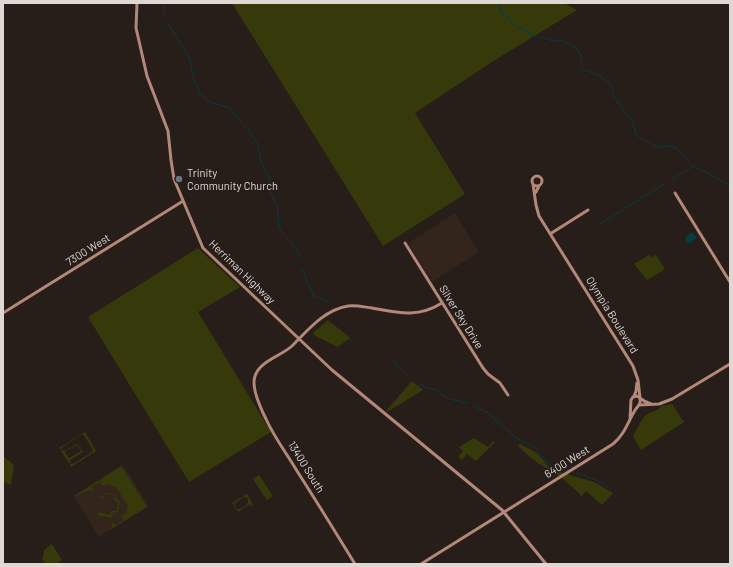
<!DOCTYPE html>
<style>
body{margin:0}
#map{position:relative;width:733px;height:567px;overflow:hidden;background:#271e19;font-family:Barlow,sans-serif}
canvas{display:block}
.frame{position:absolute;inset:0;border:4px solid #dfd9d6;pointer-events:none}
</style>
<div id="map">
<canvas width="733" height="567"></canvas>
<div class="frame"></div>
</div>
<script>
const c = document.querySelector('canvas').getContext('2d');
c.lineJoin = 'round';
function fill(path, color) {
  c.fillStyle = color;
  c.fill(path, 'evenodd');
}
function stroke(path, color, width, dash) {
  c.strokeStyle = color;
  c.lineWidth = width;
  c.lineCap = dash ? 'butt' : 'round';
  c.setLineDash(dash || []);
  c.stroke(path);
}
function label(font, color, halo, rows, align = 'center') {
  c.font = font + ' Barlow,sans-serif';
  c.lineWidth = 3;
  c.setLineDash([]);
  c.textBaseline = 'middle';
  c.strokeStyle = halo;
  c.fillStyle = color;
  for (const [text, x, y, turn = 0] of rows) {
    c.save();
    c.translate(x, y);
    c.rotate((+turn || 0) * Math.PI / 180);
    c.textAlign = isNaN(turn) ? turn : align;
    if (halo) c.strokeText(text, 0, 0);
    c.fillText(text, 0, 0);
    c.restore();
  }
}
fill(new Path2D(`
 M455 213 479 252 432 282 408 243Z
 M124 466 149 506 99 537 74 497Z`), '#33241c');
fill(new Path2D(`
 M232 3H564L577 10 495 60 415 113 465 194 383 246Z
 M198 248 240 287 198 312 271 432 189 482 88 317Z
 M649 255 652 257 656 255 665 269 647 280 634 264Z
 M328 320 350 338 338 347 315 336 313 333Z
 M412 381 423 390 387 412 386 411Z
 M672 404 684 422 641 450 633 436C637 430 640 421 645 416 650 411 657 412 661 406Z
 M85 432 96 451 71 467 70 465 72 463 73 464 92 452 93 450 83 434 62 447 63 448 60 449 59 448Z
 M474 438 488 447 493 441 495 442 476 461 467 454 462 460 458 457 463 451 459 447Z
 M77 444 83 452 70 460 71 462 69 463 61 451 64 450 65 451ZM77 445 81 451 69 458 65 452Z
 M520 444 537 453 549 467 560 472 594 482 613 493 602 505 586 491 581 497 580 494 563 479 532 459 518 446Z
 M3 456 14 465 11 485 3 481Z
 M121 466 147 507 100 536 111 529 113 522 116 525 124 520 121 516 126 513 128 506 116 487 107 484 102 486 100 482 104 479 91 487 94 491 88 490 75 497 74 496Z
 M259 475 273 496 267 500 253 479Z
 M106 493 115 495 117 498 115 500H118L120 502 118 512 115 513 112 512 113 515 110 518 97 515 99 512 110 515 111 511H117L118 503 114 500 115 496 106 494 104 498 99 497 101 496 104 497V494Z
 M247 494 253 505 252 506 250 504 238 512 232 503ZM245 497 248 499V503L244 507 237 510 234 504 242 498Z
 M52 544 62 560 56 564H46L42 558 44 553V550Z`), '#363a0b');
fill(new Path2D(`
 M693 232 697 238 688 244 685 240 686 236Z`), '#093a41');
stroke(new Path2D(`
 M163 3 164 14
 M499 3 498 5 500 6 501 13 507 16 515 27 525 29 532 36 544 38 553 41H564L576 48 581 55 582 69 600 76 611 85 614 97 624 111 630 118 634 126 636 135 657 147 671 146 676 148 693 166 706 172 730 186
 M167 22 190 59 194 81 200 94 211 103 228 107 250 132 257 143 261 162 269 178 270 191 277 207 279 227 282 233 292 243 301 257
 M672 179 692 167
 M600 224 664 184
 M302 269 314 296 330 302
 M394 362 406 375
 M418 383 426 388 436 390 449 399 467 403
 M473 406 488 413 514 436 534 447 551 466 562 469
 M576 473 596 480 611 489`), '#093a41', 1);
stroke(new Path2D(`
 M137 3 136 28 147 76 168 131 171 160 174 179 203 248 332 370 502 510 546 564
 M532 181a5 5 0 1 1 10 0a5 5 0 1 1-10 0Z
 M533 184 536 205 539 216 633 366 638 380 640 398
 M536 192 539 186
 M675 193 730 282
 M550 234 588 210
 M405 243 483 368 488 374 500 383 508 395
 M3 313 183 201
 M634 396 636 391 637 383
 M640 398 644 401 651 404
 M639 405 659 404 672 399 730 364
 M355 564C336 533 317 502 297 471 287 454 274 437 266 419 261 409 251 387 255 376 260 361 281 356 292 346 308 330 324 310 348 306 356 305 364 307 372 308 399 313 418 318 442 303
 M421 564 613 444C624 435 627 424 634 412 636 407 642 405 640 398L637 396 633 397 631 400 630 419`), '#b38779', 3);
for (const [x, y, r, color] of [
 [179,179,4,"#6b7280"]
]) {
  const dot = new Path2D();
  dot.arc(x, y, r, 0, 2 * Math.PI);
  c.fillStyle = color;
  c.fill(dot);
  stroke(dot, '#271e19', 1.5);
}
label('11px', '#dfd9d6', '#271e19', [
 ["Trinity",187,173],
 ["Community Church",187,186]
], 'left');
label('11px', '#dfd9d6', '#271e19', [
 ["7300 West",88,250,-32],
 ["Herriman Highway",242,272,44],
 ["Olympia Boulevard",612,315,58],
 ["Silver Sky Drive",461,317,58],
 ["6400 West",567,462,-32],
 ["13400 South",306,467,58]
]);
</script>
